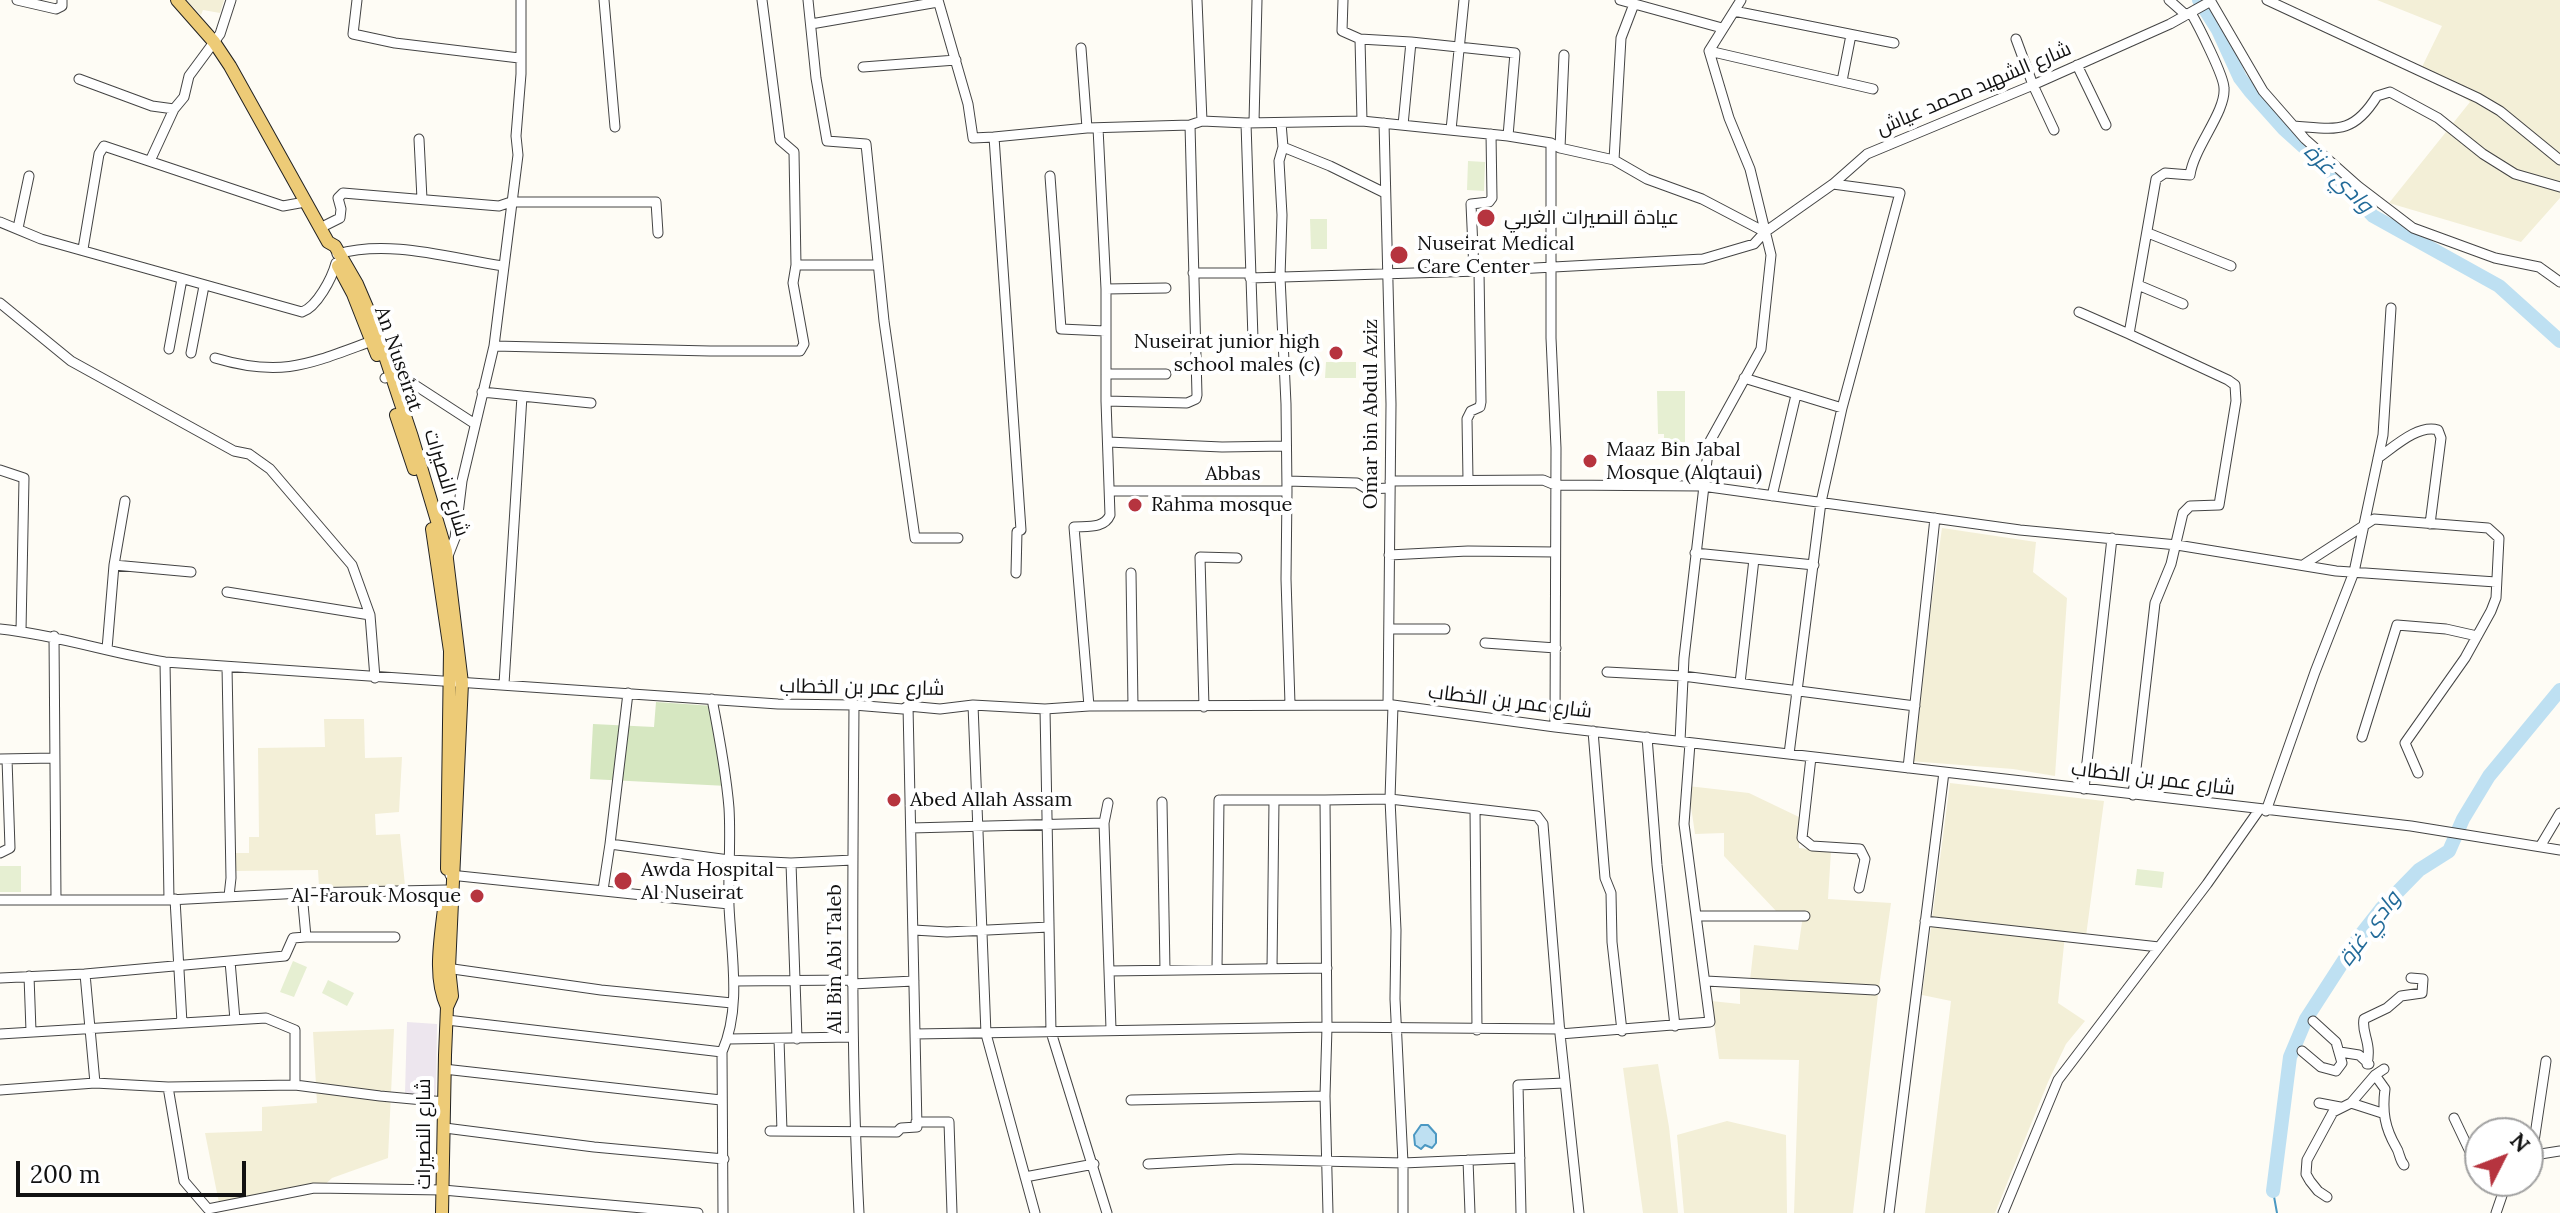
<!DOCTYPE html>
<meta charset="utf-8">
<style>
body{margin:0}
#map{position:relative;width:2560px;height:1213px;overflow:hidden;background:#fefcf5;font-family:Lora,serif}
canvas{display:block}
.north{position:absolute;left:2464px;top:1117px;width:80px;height:80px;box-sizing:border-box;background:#fff;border:2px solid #a0a0a0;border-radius:50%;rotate:48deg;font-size:22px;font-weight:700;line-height:32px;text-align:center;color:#111}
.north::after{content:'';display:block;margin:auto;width:28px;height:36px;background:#b6343f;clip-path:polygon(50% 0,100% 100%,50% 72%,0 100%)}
.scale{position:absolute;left:16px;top:1161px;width:230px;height:36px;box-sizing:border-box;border:4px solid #111;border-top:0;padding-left:10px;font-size:24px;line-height:28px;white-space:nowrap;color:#111;-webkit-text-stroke:6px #fff;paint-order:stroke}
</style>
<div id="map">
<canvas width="2560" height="1213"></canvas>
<div class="north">N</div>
<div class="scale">200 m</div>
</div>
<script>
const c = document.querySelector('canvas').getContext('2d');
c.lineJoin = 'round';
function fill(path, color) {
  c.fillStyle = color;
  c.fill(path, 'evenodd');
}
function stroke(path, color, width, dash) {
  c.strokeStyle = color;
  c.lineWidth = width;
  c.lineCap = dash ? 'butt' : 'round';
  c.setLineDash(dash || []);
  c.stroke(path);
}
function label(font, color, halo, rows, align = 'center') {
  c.font = font + ' Lora,Cairo,serif';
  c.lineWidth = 8;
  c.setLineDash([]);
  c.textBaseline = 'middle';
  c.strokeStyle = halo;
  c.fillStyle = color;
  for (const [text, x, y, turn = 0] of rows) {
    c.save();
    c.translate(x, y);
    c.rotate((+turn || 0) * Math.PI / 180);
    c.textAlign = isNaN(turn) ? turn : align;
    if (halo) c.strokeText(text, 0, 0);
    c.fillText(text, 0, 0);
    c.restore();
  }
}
fill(new Path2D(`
 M407 1022 437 1024 436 1095 405 1093Z`), '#ede6ee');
fill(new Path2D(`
 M186 0H224L220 13 203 10 201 15Z
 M2377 0H2560V198L2521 242 2389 203 2470 102 2422 67 2442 26Z
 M1942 528 2036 542 2033 572 2067 598 2055 776 2013 769 1909 761Z
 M324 719H364L365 758 402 757 399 812 375 814 376 835 400 834 405 886 319 887 318 870 236 871V853H249V837H259L258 748 325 747Z
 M1950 783 2104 801 2086 936 2065 935 2058 1003 2085 1021 2066 1044 2048 1082 1995 1213H1925L1951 1001 1922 995Z
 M1688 786 1749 793 1799 817V848L1831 851 1828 899 1891 903 1879 987 1750 980 1754 945 1798 950 1803 915 1777 912 1724 856V833L1695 834Z
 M1740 986 1878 995 1853 1213H1794L1799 1060 1719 1059 1711 1001 1740 1004Z
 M394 1029 388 1158 332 1178 318 1191 220 1208 205 1133 262 1131V1107L317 1103 313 1032Z
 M1658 1064 1669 1127 1678 1213H1643L1623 1068Z
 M1727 1121 1786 1135 1787 1213H1684L1677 1135Z`), '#f3efd7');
fill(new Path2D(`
 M656 702 713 706 727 786 590 779 593 724 654 727Z`), '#d6e7c1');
fill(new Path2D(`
 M1468 161 1485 162 1484 191 1467 190Z
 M1310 219H1327V249H1311Z
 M1326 362H1356V378H1325Z
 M1657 391H1685V443H1664V434H1658Z
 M0 866H21V892H0Z
 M2137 869 2164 872 2162 888 2135 885Z
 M293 961 307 967 294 997 280 992Z
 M328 980 354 993 347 1006 322 993Z`), '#e6efd2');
const water = new Path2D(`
 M1421 1125H1428L1436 1134V1143L1432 1148 1425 1145 1421 1149 1415 1145 1414 1135Z`);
fill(water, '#bee0f2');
stroke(water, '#4b98c2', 2);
stroke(new Path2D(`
 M2273 1191 2277 1213`), '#4b98c2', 2);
stroke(new Path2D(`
 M2199 0 2218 30 2240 78 2250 91 2284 129 2325 166 2373 216 2499 286 2560 341
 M2273 1191 2290 1057 2306 1019 2359 937 2381 909 2419 870 2449 851 2463 819 2489 776 2560 690`), '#bee0f2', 14);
const minor = new Path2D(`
 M17 0 56 9 62 6V0
 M357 0 353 34 395 43 519 58
 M604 0 615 127
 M762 0 780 140 794 152 796 265H877
 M808 0 816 78 827 141 866 144 884 321 915 538H958
 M938 0 968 104 973 138 994 137 1021 530 1017 532 1016 573
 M1197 0 1202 121
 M1343 0 1342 31 1360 39 1362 121
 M1620 0 1722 28
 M2169 0 2186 15
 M2210 0 2263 91 2305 139 2358 186 2413 228 2495 258 2539 267 2560 282
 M2267 0 2478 98 2500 111 2560 160
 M1734 11 1894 43
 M811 24 938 2
 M1360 39 1411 42 1515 53 1508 136
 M2016 39 2033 85 2054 130
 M1081 48 1087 128
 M1709 51 1873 89
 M2077 65 2106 125
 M863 67 956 60
 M79 79 152 106 174 109 184 97 189 76 220 34 231 0
 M1842 81 1851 35
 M1254 122 1257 0
 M1246 123 1253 339
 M1384 123 1391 404 1388 705
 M1403 125 1411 42
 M2294 126C2336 129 2353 135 2377 96L2390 92 2438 118 2483 154 2515 174 2560 187
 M1098 128 1106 289V401L1187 403 1196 399 1197 395 1190 125
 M1451 130 1464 0
 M994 137 1087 128 1190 125 1202 121 1246 123 1362 121 1508 136 1551 143 1560 148 1614 160 1647 179 1702 199 1765 232
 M419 139 422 199
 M1551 143V338L1556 448 1555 727
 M1283 147 1330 166 1385 193
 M1560 148 1564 55
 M1614 160 1621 38 1634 4
 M150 161 174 109
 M1050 176 1061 329 1105 331
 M0 222 41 239 302 312C317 307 332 278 336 263
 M18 228 29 176
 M320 228 340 218 341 209 338 198 343 193 499 206 511 202H656L658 233
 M2148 233 2231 266
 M83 249 99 154 104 146 283 206 305 202
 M337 254C390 239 449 258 503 266
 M1474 271 1471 204 1489 202 1492 198 1491 134
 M1193 273H1250
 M1250 278 1479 271 1703 259 1754 244 1765 232 1833 184 1867 154 2033 85 2170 24 2211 1
 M2138 285 2183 304
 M1106 289 1166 288
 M0 303 71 361 234 451 249 454 270 469 352 565 370 615 375 678
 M2079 312 2129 334
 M494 346 710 351H800L804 344 793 283 796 265
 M169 349 182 279
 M191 353 204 286
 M215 358C282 378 309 364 372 341
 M1106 374H1166
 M385 378 398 374 475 424
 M1744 378 1842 408 1900 193 1833 184
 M482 392 591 403
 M1108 442 1222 447 1286 446
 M2378 458C2394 447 2418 424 2438 430L2441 438 2430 524
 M0 470 24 478 21 631
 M1468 480 1467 419 1471 411 1480 407 1481 402 1479 271
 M1287 481 1357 483 1367 489 1390 488
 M1390 481 1543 480 1555 485 1702 486 2020 530 2177 545 2336 571 2496 582
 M1111 491H1287L1286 404 1280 277 1282 215 1279 161 1283 147 1281 123
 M1287 491 1286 579 1290 704
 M1772 496 1796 395
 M1695 553 1814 565
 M1389 555 1468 551 1555 552
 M448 556 455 538 462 481 494 346 518 155 516 136 521 74V0
 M114 565 191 572
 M2303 565 2374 519 2488 528 2499 538 2496 598 2491 611 2465 658 2405 743 2418 773
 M1131 573 1133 706
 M227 592 370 615
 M0 629C57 635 110 653 165 662L778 704 854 705 903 709 908 706 940 709 973 705 1045 709 1089 706 1393 705 1555 727 2411 826 2560 850
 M1389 629H1445
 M54 636 56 899
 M1485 643 1556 648
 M107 649 114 565 125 501
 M165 662 169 900
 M227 667 231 878 229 896
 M1607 672 1683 676 1915 706
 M1740 683 1754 559
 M504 684 522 396
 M712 699C719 735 726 771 729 808 731 841 728 874 729 906 731 953 742 1008 722 1052L723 1213
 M854 705C853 874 850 1044 859 1213
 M973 705 986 1034 1035 1213
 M1089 706 1074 527C1087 526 1104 529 1110 515L1106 401
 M1204 707 1200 557 1237 558
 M1045 709 1051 1032 1107 1213
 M1593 731 1605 878 1611 893 1612 942 1622 1031
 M1647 737 1657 865 1675 1026
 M2362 737 2397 625 2446 629 2477 636
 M1680 741 1684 658 1709 443 1761 349 1771 255 1750 169 1729 118 1709 51 1741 0
 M1789 754 1821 502 1842 408
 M1811 757 1802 838 1812 846 1860 849 1865 859 1859 888
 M0 759 54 758
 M1908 768 1935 518
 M2084 789 2112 538
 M2133 795 2155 603 2171 564 2183 513 2190 506 2219 505 2236 401 2235 385 2228 380 2129 334 2156 179 2165 173 2190 175C2194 147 2226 112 2224 88 2224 76 2198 25 2191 13
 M1221 800H1325
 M1162 802 1165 970
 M1108 803 1104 823 1109 971 1327 968
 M1475 809 1477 1030
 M2266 811 2315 672 2354 572 2383 435 2391 308
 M911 828 1104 823
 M610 844 628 693
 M2541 845 2560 813
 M0 853 10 848 7 759
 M791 863 797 1039
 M450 875 729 904
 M603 890 610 844 729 860 791 863 853 860
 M302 893 306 937
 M175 899 182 1023
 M0 900H169L302 893 446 890
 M1698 916H1805
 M1925 921 2159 947
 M914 930 947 932 1049 927
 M230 961 235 1020
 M446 968 601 990 732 1003
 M1272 968 1274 801
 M1217 969 1219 800
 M1109 971 1111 1029
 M85 974 95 1083
 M29 976 31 1031
 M0 978 85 974 285 956 293 938 306 937H395
 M734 981 852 980
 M1706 981 1875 990
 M852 984 914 981
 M447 1020 722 1052
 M0 1034 266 1018 295 1030V1085
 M915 1034 1327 1027 1560 1029
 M1560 1034 1710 1022 1684 824 1690 743
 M728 1039 853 1037
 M779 1039 782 1131
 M2302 1051 2321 1067 2336 1071 2342 1063 2336 1042 2313 1021
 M2340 1052 2359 1055 2369 1064
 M2367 1064C2372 1042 2361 1033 2364 1019L2387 1008 2401 996 2422 993 2423 979 2411 978
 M444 1069 721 1100
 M2375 1075 2385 1089C2382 1112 2385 1128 2396 1147 2400 1153 2399 1159 2404 1165
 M168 1087 184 1181 208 1209 314 1188 443 1190 698 1213
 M0 1090 95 1083 168 1087 295 1085 380 1096 445 1102
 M1131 1100 1325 1096
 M2319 1103 2340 1107
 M2351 1103 2375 1075 2384 1069
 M2454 1118 2473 1158H2480
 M916 1122H949L952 1213
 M445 1128 594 1147 724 1159
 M770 1131 897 1132 901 1128 917 1127 908 706
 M2532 1155 2546 1061
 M2528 1156 2560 1151
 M1468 1160 1470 1213
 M1148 1164 1239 1159 1403 1163 1520 1158
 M1025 1177 1094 1164
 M2327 1197 2318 1191 2310 1181 2306 1174 2307 1160 2333 1112 2351 1103 2382 1113
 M1328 1213 1325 1096 1327 1027 1325 800 1390 799 1393 705
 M1403 1213V1163L1395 999 1396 930 1390 799 1537 816 1543 824 1560 1034 1579 1213
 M1521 1213 1518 1085 1565 1083
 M1889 1213 1944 772
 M2003 1213 2058 1080 2207 884 2259 810
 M2496 1213 2507 1181`);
const major = new Path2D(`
 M177 0 214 42 230 66 328 242 335 246 357 284 375 326 412 437 446 551 462 683 449 968 452 996 447 1007 445 1055 442 1213
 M338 266 353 294 377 355
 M396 415 414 469
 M432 529 450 651 447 869
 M445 899C442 933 432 975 447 1007`);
stroke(minor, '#444', 11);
stroke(major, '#222', 14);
stroke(minor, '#fff', 9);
stroke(major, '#edcb77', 12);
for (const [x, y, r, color] of [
 [1486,218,10,"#b6343f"],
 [1399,255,10,"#b6343f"],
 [1336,353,8,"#b6343f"],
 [1590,461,8,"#b6343f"],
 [1135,505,8,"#b6343f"],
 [894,800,8,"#b6343f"],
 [623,881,10,"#b6343f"],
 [477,896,8,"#b6343f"]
]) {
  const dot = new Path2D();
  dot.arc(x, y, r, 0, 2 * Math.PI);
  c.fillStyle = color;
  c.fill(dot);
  stroke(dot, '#fff', 3);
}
label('20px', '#111', '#fff', [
 ["شارع الشهيد محمد عياش",1974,89,-23],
 ["An Nuseirat",398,359,71],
 ["Omar bin Abdul Aziz",1371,414,-90],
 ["Abbas",1233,474],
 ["شارع النصيرات",446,483,73],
 ["شارع عمر بن الخطاب",862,688,1],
 ["شارع عمر بن الخطاب",1510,702,7],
 ["شارع عمر بن الخطاب",2153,779,7],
 ["Ali Bin Abi Taleb",835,959,-90],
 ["شارع النصيرات",424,1134,-90]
]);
label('20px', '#111', '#fff', [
 ["عيادة النصيرات الغربي",1504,218],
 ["Nuseirat Medical",1417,244],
 ["Care Center",1417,267],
 ["Nuseirat junior high",1320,342,"right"],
 ["school males (c)",1320,365,"right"],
 ["Maaz Bin Jabal",1606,450],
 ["Mosque (Alqtaui)",1606,473],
 ["Rahma mosque",1151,505],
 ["Abed Allah Assam",910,800],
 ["Awda Hospital",641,870],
 ["Al Nuseirat",641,893],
 ["Al-Farouk Mosque",461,896,"right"]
], 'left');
label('italic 22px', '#236b99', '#fff', [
 ["وادي غزة",2338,179,45],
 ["وادي غزة",2370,929,-53]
]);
</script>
